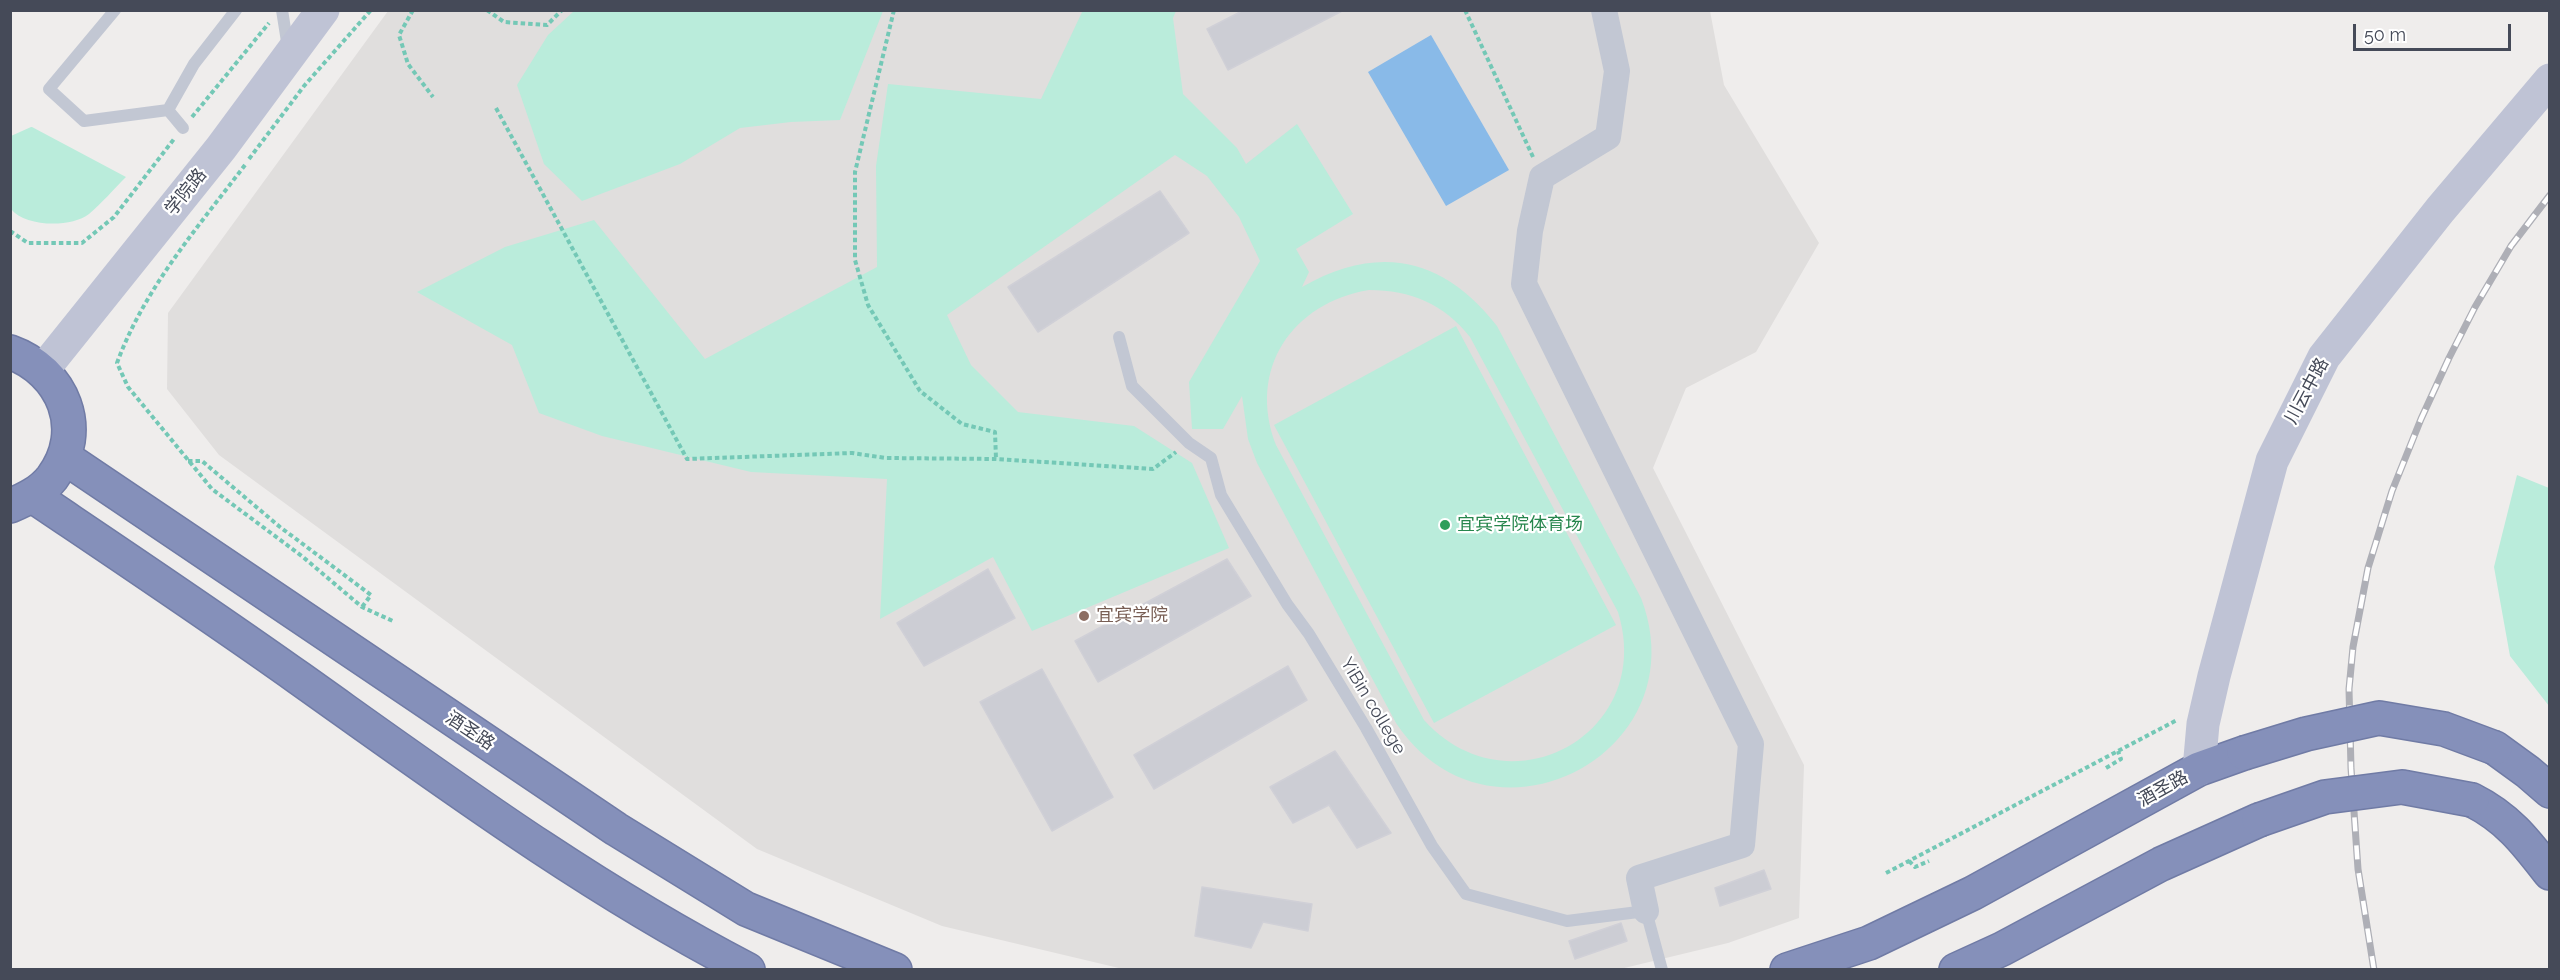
<!DOCTYPE html>
<meta charset="utf-8">
<style>
body{margin:0}
#map{position:relative;width:2560px;height:980px;overflow:hidden;background:#efedec;font-family:Raleway,sans-serif}
canvas{display:block}
.frame{position:absolute;inset:0;border:12px solid #454a58;pointer-events:none}
.scale{position:absolute;left:2353px;top:24px;width:158px;height:27px;box-sizing:border-box;border:3px solid #454a58;border-top:0;padding-left:8px;font-size:18px;line-height:21px;white-space:nowrap;color:#454a58;-webkit-text-stroke:4px #fff;paint-order:stroke}
</style>
<div id="map">
<canvas width="2560" height="980"></canvas>
<div class="frame"></div>
<div class="scale">50 m</div>
</div>
<script>
const c = document.querySelector('canvas').getContext('2d');
c.lineJoin = 'round';
function fill(path, color) {
  c.fillStyle = color;
  c.fill(path, 'evenodd');
}
function stroke(path, color, width, dash) {
  c.strokeStyle = color;
  c.lineWidth = width;
  c.lineCap = dash ? 'butt' : 'round';
  c.setLineDash(dash || []);
  c.stroke(path);
}
function label(font, color, halo, rows, align = 'center') {
  c.font = font + ' Raleway,"Noto Sans SC",sans-serif';
  c.lineWidth = 4.5;
  c.setLineDash([]);
  c.textBaseline = 'middle';
  c.strokeStyle = halo;
  c.fillStyle = color;
  for (const [text, x, y, turn = 0] of rows) {
    c.save();
    c.translate(x, y);
    c.rotate((+turn || 0) * Math.PI / 180);
    c.textAlign = isNaN(turn) ? turn : align;
    if (halo) c.strokeText(text, 0, 0);
    c.fillText(text, 0, 0);
    c.restore();
  }
}
fill(new Path2D(`
 M388 11H1710L1724 85 1819 243 1756 352 1686 388 1653 468 1804 765 1799 918 1728 943 1616 970 1123 969 942 926 757 849 219 455 167 389 168 313Z`), '#e0dedd');
fill(new Path2D(`
 M1083 10 1176 11 1173 18 1183 94 1237 148 1246 164 1297 124 1353 214 1296 249 1309 272 1302 287C1377 244 1443 256 1497 326L1641 598C1701 754 1489 863 1396 723L1257 463 1248 439 1242 396 1223 429H1192L1189 382 1260 261 1239 217 1207 176 1175 155 947 315 971 365 1018 412 1134 426 1192 463 1229 548 1032 631 993 557 880 619 887 479 751 472 602 436 539 413 512 345 417 292 505 247 594 220 705 359 877 267 876 166 888 84 1041 99ZM1369 290C1411 290 1444 304 1470 337L1618 612C1656 734 1509 814 1424 720L1276 445C1247 369 1292 303 1369 290Z
 M574 11V10L883 11 840 120 791 122 740 128 680 164 582 201 544 164 517 85 548 35Z
 M31 127H32L126 177C114 189 102 203 89 214 71 228 25 227 11 209V136Z
 M1456 326 1616 625 1434 723 1274 425Z
 M2517 475 2549 488V706L2510 656 2494 567Z`), '#baecdb');
fill(new Path2D(`
 M1431 35 1509 170 1446 206 1368 72Z`), '#89bae8');
const building = new Path2D(`
 M1244 10H1344L1228 70 1207 29Z
 M1160 191 1189 233 1038 332 1008 287Z
 M1227 559 1251 596 1098 682 1075 641Z
 M988 569 1015 618 924 666 897 623Z
 M1288 666 1307 700 1154 789 1134 755Z
 M1042 669 1113 797 1052 831 980 702Z
 M1335 751 1391 833 1357 848 1329 805 1293 823 1270 787Z
 M1764 870 1771 889 1720 906 1715 888Z
 M1202 887 1312 904 1308 931 1263 922 1251 948 1195 936Z
 M1621 923 1627 941 1575 959 1569 941Z`);
fill(building, '#cccdd4');
stroke(building, '#d0d0d7', 1.5);
const highway = new Path2D(`
 M10 352C63 371 88 430 52 478 41 492 26 499 10 506
 M64 457 616 829 746 909 895 970
 M33 496C122 556 212 616 299 678 444 781 589 888 748 970
 M2495 748 2528 772 2550 791
 M2472 800C2508 818 2526 842 2550 873
 M1787 970 1869 943 1973 893 2199 769 2244 753
 M1956 970 2002 949 2161 864 2259 820`);
stroke(highway, '#707ba5', 36);
stroke(new Path2D(`
 M413 10 399 35 408 64 433 97
 M487 10 504 22 547 25 562 10
 M894 10 855 172V260L868 305 920 391 962 424 995 432 996 459
 M1465 10 1533 157
 M496 108 687 459 852 453 886 458 996 459 1153 469 1176 452
 M192 117 269 23
 M249 159 304 86 371 10
 M245 165C198 227 144 289 117 363L128 387 212 489 303 557 362 607 395 622
 M10 231 28 243H82L114 217 174 139
 M188 461H202L280 527 371 595 362 607
 M2106 768 2121 759 2118 751
 M1909 861 1915 867 1929 861
 M1886 873 2177 720`), '#74c8b6', 4, [4.5, 3]);
stroke(new Path2D(`
 M115 10 49 89 84 121 168 110
 M282 10 288 48
 M183 128 168 110 194 64 236 10
 M1119 337 1132 386 1189 443 1211 458 1221 495 1287 604 1309 634 1366 728 1432 846 1466 894 1567 921 1646 911 1662 970`), '#c2c7d3', 12);
stroke(new Path2D(`
 M1604 10 1617 71 1608 137 1542 177 1530 231 1524 284 1751 744 1742 845 1639 878 1646 911`), '#c2c7d3', 26);
stroke(new Path2D(`
 M43 370 221 148 323 10
 M2199 769 2203 724 2214 676 2272 461 2324 357 2440 210 2550 80`), '#bfc3d5', 33);
stroke(highway, '#8590ba', 33);
const rail = new Path2D(`
 M2374 970 2358 869 2351 768 2349 689 2353 647 2368 568 2392 491 2421 419 2449 358 2475 307 2511 246 2550 195`);
stroke(rail, '#aeafb6', 7);
stroke(rail, '#fff', 4.5, [14]);
const highwayBridge = new Path2D(`
 M2244 753 2306 734 2379 718 2444 729 2495 748
 M2259 820 2325 797 2402 787 2472 800`);
stroke(highwayBridge, '#707ba5', 36, []);
stroke(highwayBridge, '#8590ba', 33);
for (const [x, y, r, color] of [
 [1445,525,6,"#2e9e5b"],
 [1084,616,6,"#8d6e63"]
]) {
  const dot = new Path2D();
  dot.arc(x, y, r, 0, 2 * Math.PI);
  c.fillStyle = color;
  c.fill(dot);
  stroke(dot, '#fff', 2);
}
label('18px', '#454a58', '#fff', [
 ["学院路",186,192,-51],
 ["川云中路",2307,391,-62],
 ["YiBin college",1373,706,59],
 ["酒圣路",470,731,34],
 ["酒圣路",2163,789,-29]
]);
label('18px', '#27864d', '#fff', [
 ["宜宾学院体育场",1457,525]
], 'left');
label('18px', '#785e54', '#fff', [
 ["宜宾学院",1096,616]
], 'left');
</script>
